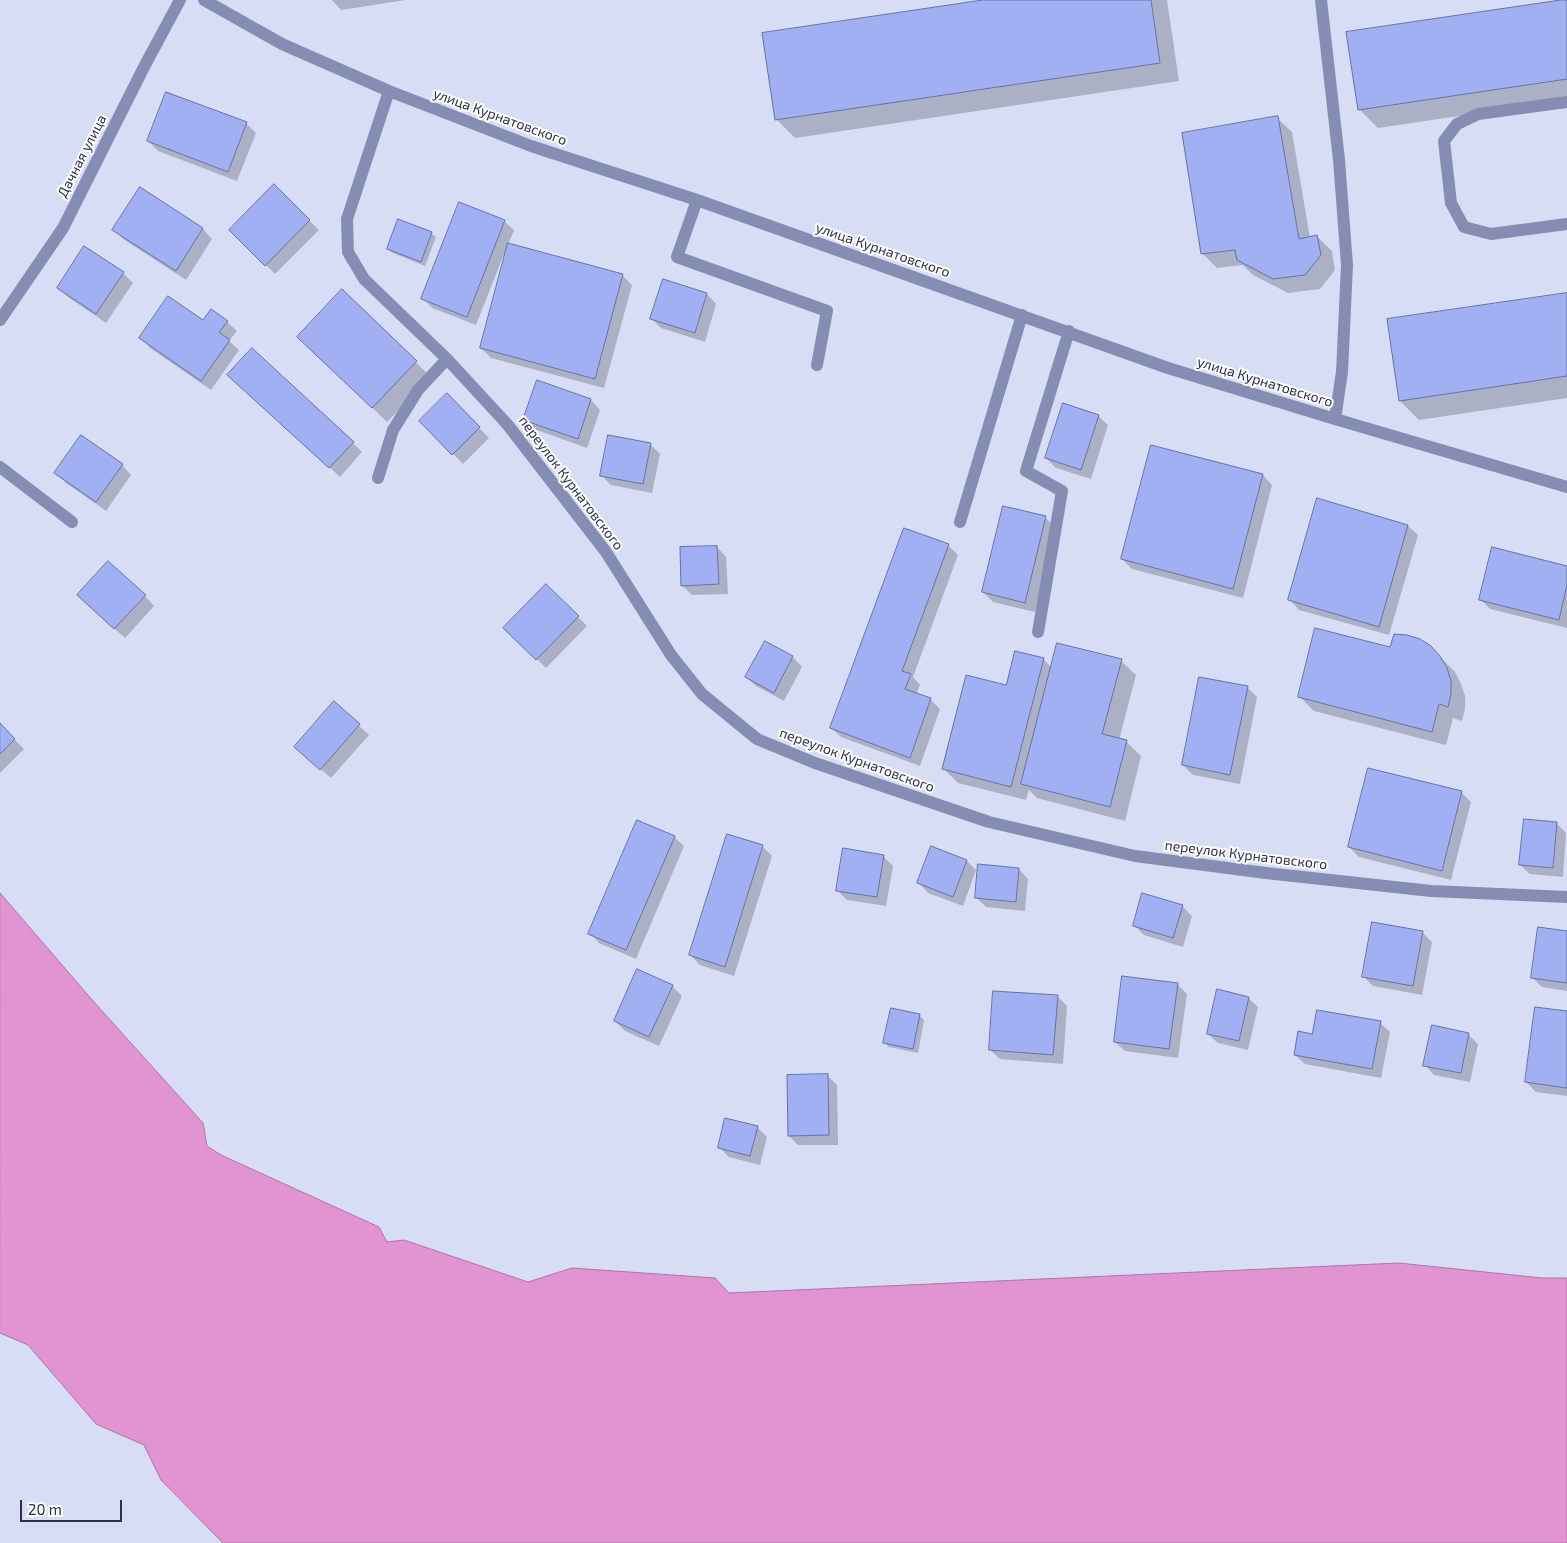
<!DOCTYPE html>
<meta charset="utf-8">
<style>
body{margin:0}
#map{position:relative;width:1567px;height:1543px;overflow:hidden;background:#d7ddf5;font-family:"Exo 2",sans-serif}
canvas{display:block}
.scale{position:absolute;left:20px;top:1500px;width:102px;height:22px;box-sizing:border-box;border:2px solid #2c3147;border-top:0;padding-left:6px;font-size:15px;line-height:18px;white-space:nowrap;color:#2c3147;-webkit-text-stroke:4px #fff;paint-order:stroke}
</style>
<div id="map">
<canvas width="1567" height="1543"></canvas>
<div class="scale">20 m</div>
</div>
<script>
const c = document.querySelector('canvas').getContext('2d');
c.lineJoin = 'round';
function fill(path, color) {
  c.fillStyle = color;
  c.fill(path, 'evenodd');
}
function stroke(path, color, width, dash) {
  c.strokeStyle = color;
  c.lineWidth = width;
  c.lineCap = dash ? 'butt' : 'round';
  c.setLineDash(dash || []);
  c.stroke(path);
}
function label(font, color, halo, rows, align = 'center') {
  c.font = font + ' "Exo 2",sans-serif';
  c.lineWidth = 4;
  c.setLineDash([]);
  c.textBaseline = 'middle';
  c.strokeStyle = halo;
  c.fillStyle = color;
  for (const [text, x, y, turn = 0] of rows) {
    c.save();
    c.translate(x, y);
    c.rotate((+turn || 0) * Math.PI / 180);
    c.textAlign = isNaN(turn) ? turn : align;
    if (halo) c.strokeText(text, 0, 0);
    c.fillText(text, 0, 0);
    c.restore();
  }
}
const water = new Path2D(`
 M0 893 94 1002 203 1123 207 1146 221 1155 379 1227 387 1242 404 1240 528 1282 572 1268 715 1278 729 1293 1399 1263 1542 1278H1567V1543H223L161 1480 144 1445 96 1424 28 1345 0 1333Z`);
fill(water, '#e193d2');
stroke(water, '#ab76a8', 1);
fill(new Path2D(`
 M332 0H406L341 10Z
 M992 0H1167L1179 81 795 138 776 119Z
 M1567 0V100L1378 128 1359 109Z
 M1277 118 1292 132 1310 238 1317 236 1332 251 1335 270 1320 289 1288 293 1253 275 1243 265 1217 268 1202 253Z
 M246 123 256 133 237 181 158 151 148 141Z
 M274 186 319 230 275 274 231 230Z
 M140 189 203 229 212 239 186 280 123 239 114 230Z
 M504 221 514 230 508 245 623 276 632 285 604 388 491 358 481 348 506 255 504 254 476 325 432 308 423 298Z
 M431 233 436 237 425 266 393 253 388 249Z
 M84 248 123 273 133 283 106 323 68 297 58 288Z
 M663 281 707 294 716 304 705 342 661 328 651 318Z
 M342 291 431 377 387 422 314 351Z
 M1567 294V398L1419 420 1400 401Z
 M203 322H227L237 331 229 341 239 350 211 390 150 348 141 338Z
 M538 381 591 400 600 410 587 448 534 429 525 419Z
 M239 384 353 443 362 452 340 477Z
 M447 395 489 438 463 464 421 421Z
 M1098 416 1108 425 1091 479 1056 468 1046 458Z
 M650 444 660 454 652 493 611 485 602 476Z
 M122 465 131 475 106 511 66 483 56 473Z
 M1263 475 1272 485 1243 598 1132 569 1122 559Z
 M1318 500 1408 526 1418 535 1389 635 1299 610 1290 600Z
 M1046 518 1055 527 1035 612 993 602 983 592Z
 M948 545 958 555 913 677 920 685 916 694 931 700 940 709 920 766 841 737 831 728Z
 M717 547 726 557 728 594 692 595 683 586Z
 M1567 567V628L1490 609 1481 600Z
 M546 586 587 626 546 668 505 628Z
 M145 596 154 606 125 638 88 605Z
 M765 642 793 657 802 667 784 701 756 686 746 677Z
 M1430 647 1455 672 1461 684 1465 696V709L1462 721 1453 718 1446 745 1314 711 1299 696 1391 649Z
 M1043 659 1052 668 1121 661 1136 675 1119 740 1127 742 1141 756 1125 821 1037 798 1029 790 1026 800 958 783 944 769 1007 686Z
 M1247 687 1257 697 1240 784 1193 775 1183 765Z
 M334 703 369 735 331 778 305 756Z
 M0 725 24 749 0 773Z
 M1461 792 1471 802 1451 880 1359 857 1349 847Z
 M1557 824 1566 833 1563 877 1530 874 1520 865Z
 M674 837 684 846 636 959 599 943 590 933Z
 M762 846 772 856 734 976 700 965 690 955Z
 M932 848 967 861 976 870 963 906 928 893 919 883Z
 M883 856 893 866 886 906 847 900 837 890Z
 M1019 869 1028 879 1025 911 986 907 976 897Z
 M1182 906 1192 916 1183 947 1144 935 1134 925Z
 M1422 932 1432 942 1422 995 1373 986 1363 976Z
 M1567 932V991L1542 987 1532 977Z
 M1177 984 1187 994 1178 1058 1125 1051 1115 1042Z
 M672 986 682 996 659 1046 625 1031 615 1021Z
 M1058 997 1067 1006 1063 1064 1000 1059 990 1050Z
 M1248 998 1258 1007 1248 1050 1218 1043 1208 1034Z
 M892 1009 920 1016 924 1020 918 1053 889 1047 884 1042Z
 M1567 1012V1096L1536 1092 1526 1082Z
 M1380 1023 1390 1032 1381 1078 1305 1064 1295 1055 1313 1035Z
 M1468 1034 1478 1044 1470 1082 1434 1075 1425 1065Z
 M827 1075 837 1085 838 1145H798L789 1136Z
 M757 1127 767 1137 760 1165 729 1157 719 1147Z`), '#0003');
const building = new Path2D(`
 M983 0H1151L1160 63 775 120 762 33Z
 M1561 0H1567V79L1358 110 1346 32Z
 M166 92 247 122 228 172 147 141Z
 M1278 116 1299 239 1317 235 1321 255 1305 275 1273 279 1237 260 1235 250 1201 254 1182 133Z
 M274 184 310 220 265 266 229 230Z
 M140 187 203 228 176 271 112 230Z
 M459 202 505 220 467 317 421 299Z
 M398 219 432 232 421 262 387 249Z
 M508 243 623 274 595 379 480 348Z
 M84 246 124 272 96 314 57 288Z
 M663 279 707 293 695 333 650 319Z
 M342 289 417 361 372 408 297 337Z
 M1567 293V376L1399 401 1387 319Z
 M168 296 203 320 211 309 228 321 219 332 230 340 201 381 139 338Z
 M252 348 354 442 329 468 227 375Z
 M537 380 591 399 578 439 523 420Z
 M447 393 480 427 452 455 419 421Z
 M1063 403 1099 415 1081 470 1045 458Z
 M81 435 123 464 96 502 54 473Z
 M608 435 651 443 643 484 600 476Z
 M1151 445 1263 474 1233 589 1121 559Z
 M1317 498 1408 525 1379 627 1288 600Z
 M1003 506 1046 516 1025 603 982 592Z
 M904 528 949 544 902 671 911 674 905 689 931 698 910 758 830 728Z
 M717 546 719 584 681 586 680 547Z
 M1492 547 1567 566V585L1559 620 1479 600Z
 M108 561 146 595 114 629 77 595Z
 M546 584 579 616 536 660 503 628Z
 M1315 628 1390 647 1394 634 1407 635 1420 639 1431 646 1440 656 1447 668 1451 681V694L1448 707 1439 704 1432 732 1298 697Z
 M765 641 793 656 774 693 745 677Z
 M1057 643 1122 659 1102 734 1127 740 1110 807 1021 784Z
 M1015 651 1044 658 1011 787 942 769 966 675 1006 685Z
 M1199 677 1248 686 1230 775 1182 765Z
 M334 701 360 724 320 770 294 747Z
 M0 723 15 739 0 754Z
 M1368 768 1462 791 1442 871 1348 847Z
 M1524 819 1557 822 1553 868 1519 865Z
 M637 820 675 836 626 950 588 934Z
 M727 834 763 845 725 967 689 955Z
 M931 846 967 860 953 897 917 883Z
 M843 848 884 855 877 897 836 891Z
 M978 864 1019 868 1016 902 975 898Z
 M1142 893 1183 905 1173 938 1133 926Z
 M1372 922 1423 931 1413 986 1362 977Z
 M1538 927 1567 931V983L1531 978Z
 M637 969 673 985 649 1037 614 1021Z
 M1122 976 1178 983 1169 1049 1114 1042Z
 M1217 989 1249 997 1239 1041 1207 1034Z
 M993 991 1058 995 1053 1055 989 1050Z
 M1535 1007 1567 1011V1088L1525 1082Z
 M891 1008 920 1014 913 1049 883 1043Z
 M1317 1010 1381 1021 1372 1069 1294 1055 1298 1031 1312 1034Z
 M1432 1025 1469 1033 1461 1073 1423 1066Z
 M828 1074 829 1135 788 1136 787 1075Z
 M725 1118 758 1126 750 1156 718 1148Z`);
fill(building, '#a1b0f3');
stroke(building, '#6571a5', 1);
stroke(new Path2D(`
 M204 0 282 44 389 91 531 146 697 200 1168 368 1335 419 1567 487
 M1321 0 1339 160 1347 265 1342 372 1335 419
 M389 91 347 219 348 252 364 279 447 359 507 424 606 552 671 655 702 694 757 739 815 763 989 822 1135 856 1266 873 1431 891 1567 897
 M1567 102 1478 114 1457 124 1444 141 1451 203 1464 227 1491 234 1567 224
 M697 200 677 257 827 311 817 365
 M0 320 63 228 144 67 180 0
 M0 467 72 522
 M378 478 393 430 418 390 447 359
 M960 522 1022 315
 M1038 632 1062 491 1026 471 1069 331`), '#858eb2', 12);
label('14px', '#2c3147', '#fff', [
 ["улица Курнатовского",500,117,20],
 ["Дачная улица",82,156,-63],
 ["улица Курнатовского",883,250,19],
 ["улица Курнатовского",1265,382,17],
 ["переулок Курнатовского",571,483,53],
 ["переулок Курнатовского",857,760,20],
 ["переулок Курнатовского",1246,855,7]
]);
</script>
